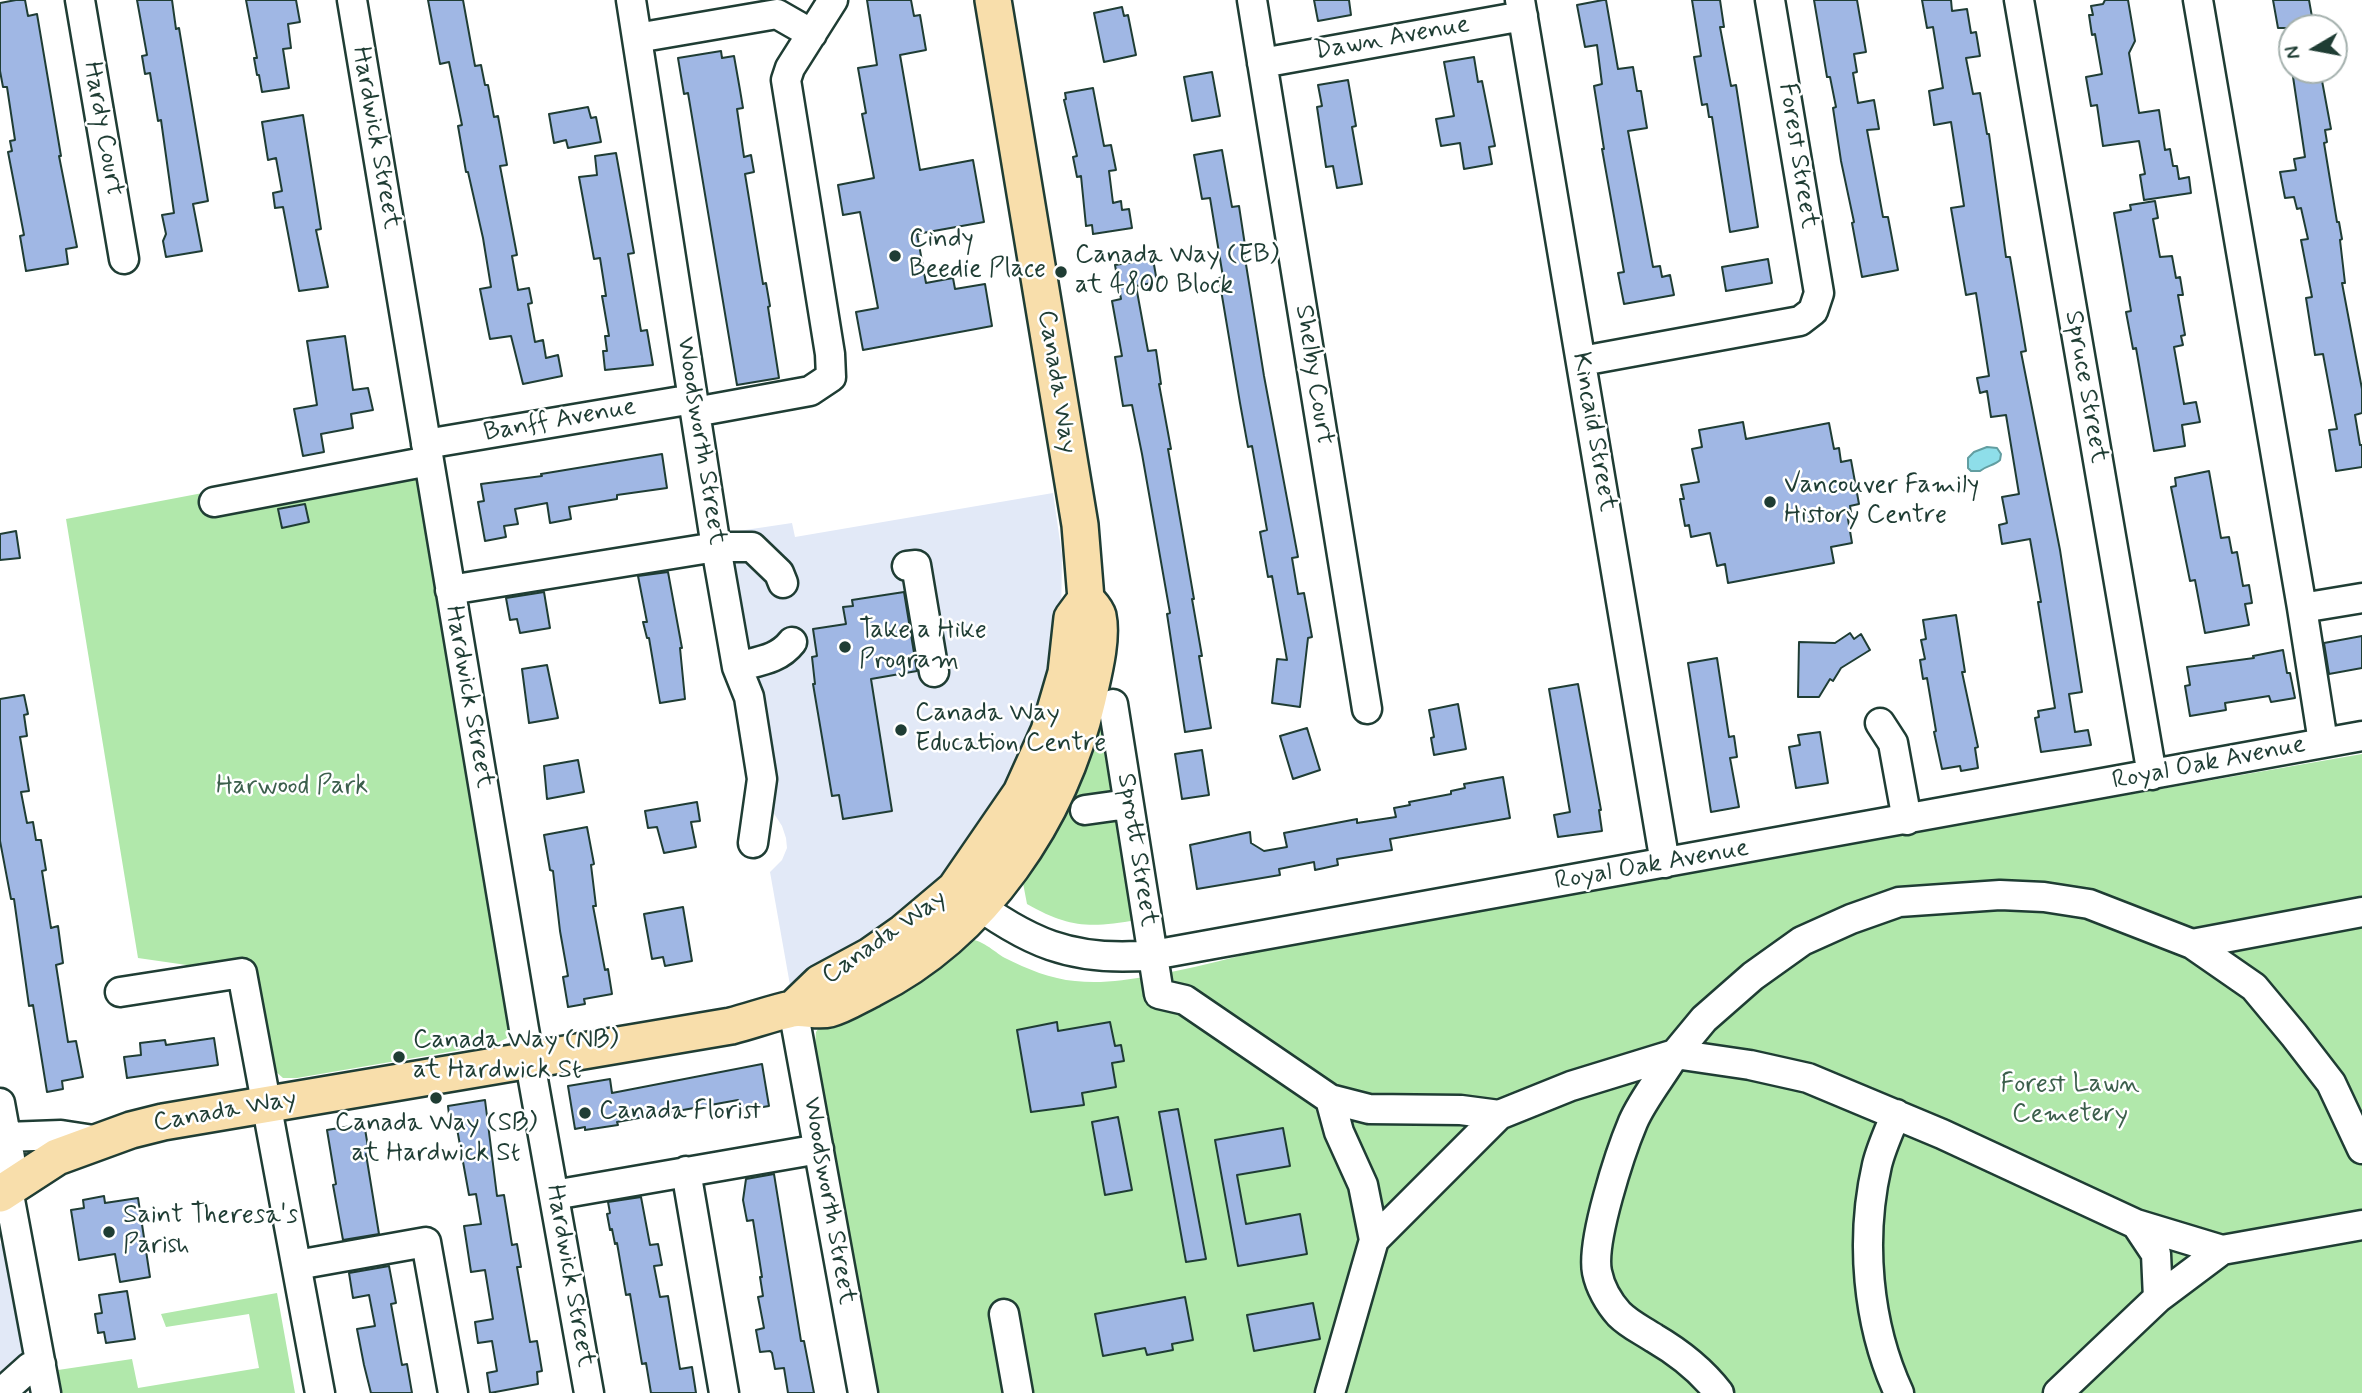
<!DOCTYPE html>
<style>
body{margin:0}
#map{position:relative;width:2362px;height:1393px;overflow:hidden;background:#fff;font-family:Mynerve,sans-serif}
canvas{display:block}
.north{position:absolute;left:2278px;top:14px;width:70px;height:70px;box-sizing:border-box;background:#fff;border:2px solid #a5b1ae;border-radius:50%;rotate:260deg;font-size:19px;font-weight:700;line-height:28px;text-align:center;color:#1f3d34}
.north::after{content:'';display:block;margin:auto;width:24px;height:32px;background:#1f3d34;clip-path:polygon(50% 0,100% 100%,50% 72%,0 100%)}
</style>
<div id="map">
<canvas width="2362" height="1393"></canvas>
<div class="north">N</div>
</div>
<script>
const c = document.querySelector('canvas').getContext('2d');
c.lineJoin = 'round';
function fill(path, color) {
  c.fillStyle = color;
  c.fill(path, 'evenodd');
}
function stroke(path, color, width, dash) {
  c.strokeStyle = color;
  c.lineWidth = width;
  c.lineCap = dash ? 'butt' : 'round';
  c.setLineDash(dash || []);
  c.stroke(path);
}
function label(font, color, halo, rows, align = 'center') {
  c.font = font + ' Mynerve,sans-serif';
  c.lineWidth = 5;
  c.setLineDash([]);
  c.textBaseline = 'middle';
  c.strokeStyle = halo;
  c.fillStyle = color;
  for (const [text, x, y, turn = 0] of rows) {
    c.save();
    c.translate(x, y);
    c.rotate((+turn || 0) * Math.PI / 180);
    c.textAlign = isNaN(turn) ? turn : align;
    if (halo) c.strokeText(text, 0, 0);
    c.fillText(text, 0, 0);
    c.restore();
  }
}
fill(new Path2D(`
 M1053 493 1062 555 1061 622 1033 745 944 882 838 963 790 985 770 872 782 860 787 848 786 838 782 826 771 809 775 794 758 692 750 672 725 533 792 523 795 537Z
 M0 1243 8 1253 30 1367 0 1388Z`), '#e2e9f7');
fill(new Path2D(`
 M418 452 512 1025 507 1038 495 1044 297 1078H283L273 1069 242 973 138 958 66 519Z
 M1105 709 1117 783 1111 816 1118 822 1137 920C1090 928 1069 928 1027 904L1023 883C1060 829 1091 773 1105 709Z
 M2362 754V1393H878L815 1045 816 1032 820 1026 967 939C982 939 993 951 1005 958 1027 969 1051 979 1075 981 1101 984 1125 980 1150 976 1210 966 1267 947 1326 934Z
 M277 1293 295 1393H62L58 1370 132 1359 138 1388 259 1368 249 1314 166 1327 161 1314Z`), '#b1e8ab');
const water = new Path2D(`
 M1987 447 1997 448 2001 454 2000 460C1994 466 1987 465 1980 471H1971L1968 468V458L1974 452Z`);
fill(water, '#8edee9');
stroke(water, '#629ea1', 2);
const building = new Path2D(`
 M16 0H25L28 16 37 14 61 156H59L77 247 66 249 68 264 26 271 20 236 24 235 8 152 12 151 10 141 15 140 7 87H3L0 71V3Z
 M137 0H172L176 29 179 28 208 201 193 204 202 251 166 257 163 241 166 234 162 215 174 213 161 120 158 121 150 73 145 74 142 56 147 55Z
 M246 0H296L300 22 288 24 291 48 283 49 289 88 262 92 259 75H257L254 58H257Z
 M428 0H463L475 66 481 65 485 85H488L494 117 498 116 507 165 500 166 517 255 512 256 518 290 529 288 532 303 528 304 535 342 543 340 546 358 558 355 562 376 523 384 511 336 490 339 480 289 491 287 483 238 468 172H466L458 126 462 125 449 62 440 64Z
 M867 0H911L914 16 920 15 926 50 900 55 920 170 973 160 984 222 917 234 926 283 953 278 955 289 985 284 992 326 863 350 856 312 878 308 860 212 843 215 838 185 874 178 862 114 866 113 858 68 877 65Z
 M1314 0H1349L1351 15 1318 21Z
 M1603 0H1606L1618 69 1633 67 1637 91H1641L1647 128 1628 131 1653 267 1660 266 1662 277 1670 275 1674 295 1624 304 1618 273 1624 272 1602 149H1604L1594 86 1602 84 1597 45 1585 47 1577 5Z
 M1692 0H1720L1724 27H1720L1731 86 1736 85 1758 227 1730 232 1712 117H1709L1707 104 1702 105 1694 57 1701 56Z
 M1814 0H1857L1866 52 1854 54 1857 72 1853 73 1858 103 1874 100 1879 129 1867 130 1883 217H1888L1898 270 1862 277 1852 223 1854 222 1841 161 1833 108 1836 107 1830 77H1827Z
 M1922 0H1951L1952 11 1967 9 1971 33 1976 32 1980 56 1966 58 1973 94 1980 93 1987 134H1989L2006 257H2010L2026 351 2021 352 2060 550 2082 692 2069 694 2075 732 2088 730 2091 745 2041 752 2035 718 2039 717 2038 711 2055 708 2038 602H2041L2030 539 2002 544 1999 525 2007 523 2002 497 2019 494 2006 415 1991 417 1987 391 1980 393 1977 378 1989 376 1976 293 1966 295 1951 208 1964 206 1951 122 1934 125 1929 91 1943 88 1933 27 1927 28Z
 M2105 0H2128L2135 41 2129 53 2139 113 2159 110 2165 150 2170 149 2173 166H2177L2179 179 2189 177 2191 193 2144 200 2140 175 2145 174 2139 141 2103 146 2097 105 2091 106 2086 77 2102 74 2095 34 2092 35 2089 15H2093L2091 6 2103 4Z
 M2273 0H2309L2314 28H2278Z
 M1122 7 1124 16 1128 15 1136 55 1104 62 1094 13Z
 M721 51 722 58 734 56 740 90 743 108 737 109 744 157 751 155 754 172 745 174 763 284 766 283 770 306 768 307 779 378 737 385 688 93 684 94 678 58Z
 M1474 57 1478 82 1482 81 1495 146 1489 147 1492 164 1464 169 1460 143 1441 146 1436 119 1454 116 1444 62Z
 M2292 70H2320L2331 129 2325 130 2327 142 2324 143 2337 222H2339L2342 239 2340 240 2345 283H2342L2362 389V413L2355 415 2360 445H2362V467L2336 471 2329 430 2337 429 2323 354 2315 355 2306 298 2312 297 2301 240 2308 239 2301 208 2297 209 2294 197 2285 198 2280 172 2296 170 2294 159 2305 157Z
 M1212 72 1220 116 1192 121 1184 77Z
 M1348 80 1356 126 1352 127 1362 184 1337 188 1333 166 1326 167 1317 107 1322 106 1318 85Z
 M1093 88 1104 146 1111 145 1116 170 1109 171 1113 203 1121 201 1122 210 1129 209 1132 228 1093 234 1092 225 1086 226 1081 176 1077 177 1073 157 1077 156 1064 100 1066 99 1065 93Z
 M588 107 591 118 596 117 601 142 568 148 566 140 554 143 549 114Z
 M303 115 321 229 316 230 328 287 299 291 283 207 275 208 273 193 282 191 276 158 268 160 262 122Z
 M1222 150 1232 207 1239 206 1246 252H1244L1264 376 1298 557 1292 558 1298 594 1304 593 1312 637 1308 638 1300 707 1272 703 1277 659 1287 660 1272 576 1268 577 1260 532 1267 530 1252 446 1248 447 1240 403 1219 278 1223 277 1210 198 1202 199 1194 155Z
 M616 153 634 253 628 254 641 331 647 330 653 365 605 370 603 351H607L605 336H609L602 296H606L600 258 594 259 579 177 597 175 595 156Z
 M2155 201 2158 218 2153 219 2160 257 2172 256 2176 278 2180 277 2183 295H2178L2185 335 2181 336 2183 345 2174 347 2184 404 2196 402 2200 422 2182 425 2185 446 2154 451 2136 348 2133 349 2126 312 2131 311 2114 213 2131 210 2130 205Z
 M1153 259 1157 282 1136 286 1148 351 1156 350 1161 384H1159L1171 449H1168L1194 599H1192L1202 656H1199L1211 728 1185 732 1167 614 1170 613 1142 454 1132 405 1123 406 1115 357 1122 356 1112 301 1121 299 1115 265Z
 M1768 259 1772 283 1726 291 1722 267Z
 M345 336 353 390 368 388 373 410 351 414 353 428 321 434 324 452 303 456 294 409 317 405 307 341Z
 M1743 422 1746 439 1829 423 1834 449 1839 448 1841 462 1851 460 1859 504 1850 506 1852 519H1848L1852 543 1831 547 1834 563 1728 583 1725 564 1717 566 1710 533 1691 537 1689 525 1685 526 1680 499H1684L1681 485 1699 482 1692 449 1702 447 1699 430Z
 M662 454 667 488 617 495V499L569 507 571 519 550 523 547 503 515 509 518 524 504 526 506 537 485 541 478 502 484 501 481 484 542 476 541 474Z
 M2209 471 2221 538 2229 537 2232 553 2237 552 2243 586 2249 585 2252 603 2245 604 2249 625 2205 633 2195 580 2190 581 2171 487 2176 486 2175 478Z
 M305 504 309 522 282 528 278 509Z
 M16 531 20 558 0 560V534Z
 M668 572 682 648H680L685 699 660 703 649 638H647L643 622H647L638 576Z
 M544 592 550 628 520 633 517 619 510 620 506 598Z
 M904 592 917 671 871 679 892 811 843 819 839 795 832 796 813 684H815L812 657 817 656 813 629 846 624 843 607 853 606 852 600Z
 M1956 615 1965 672H1962L1978 747 1975 748 1978 768 1961 771 1960 766 1942 769 1934 732 1936 731 1927 678 1923 679 1920 660 1925 659 1921 640 1926 639 1923 620Z
 M1850 633 1854 639 1861 634 1870 650 1841 668 1833 681 1830 679 1819 697H1798L1799 642 1835 643Z
 M2362 636V668L2329 674 2324 643Z
 M2283 650 2287 673H2290L2295 698 2271 702 2269 696 2225 703 2226 710 2190 716 2185 686 2190 685 2187 667 2254 658 2253 656Z
 M1717 658 1729 737 1734 736 1737 757 1730 758 1739 807 1711 812 1688 663Z
 M547 665 558 718 529 723 522 669Z
 M1578 684 1601 810H1599L1602 831 1558 837 1554 815 1570 812 1549 689Z
 M24 695 28 714 24 715 27 736 20 737 29 791 21 792 27 823 33 822 36 840H41L46 870 42 871 51 928 58 926 63 963 56 965 68 1042 76 1041 83 1077 62 1081 63 1089 47 1092 33 1005 29 1006 14 899H11L0 841V699Z
 M1458 704 1466 749 1434 755 1431 738 1434 737 1429 710Z
 M1307 728 1320 770 1293 779 1280 736Z
 M1820 732 1828 783 1796 788 1789 747 1800 745 1798 735Z
 M1202 750 1209 795 1182 799 1175 754Z
 M578 760 584 792 547 799 544 766Z
 M1503 777 1510 818 1390 839 1392 850 1337 859 1338 865 1315 870 1314 862 1279 869 1280 875 1197 889 1190 845 1250 832 1251 843 1264 851 1287 847 1284 833 1357 819V823L1396 817 1394 808 1410 805 1409 802 1451 794V791L1465 788 1464 784Z
 M697 802 700 821 691 822 696 847 664 853 657 827 648 828 645 811Z
 M587 827 594 864 591 865 596 906H593L605 970 608 969 612 994 584 999 585 1004 568 1007 563 977 568 976 560 931 553 871 550 870 544 835Z
 M683 907 692 961 665 966 663 957 652 959 644 914Z
 M1057 1022 1058 1031 1110 1022 1115 1046 1121 1045 1124 1061 1112 1063 1116 1087 1082 1093 1084 1105 1031 1112 1017 1030Z
 M214 1038 218 1065 127 1078 124 1057 141 1055 140 1043 165 1040 166 1045Z
 M762 1064 769 1106 740 1111 738 1100 617 1122 618 1125 585 1130V1127L575 1129 568 1086 610 1079 612 1093Z
 M485 1100 497 1196 504 1195 512 1245 517 1244 521 1267H517L530 1342 537 1341 542 1371 537 1372 538 1384 490 1393 487 1373 497 1371 492 1341 478 1343 475 1322 493 1319 485 1270 471 1272 464 1226 481 1224 476 1194 469 1195 456 1123 450 1124 448 1106Z
 M1178 1109 1206 1259 1186 1262 1159 1112Z
 M1118 1117 1132 1190 1105 1195 1092 1122Z
 M357 1125 358 1130 365 1129 369 1153 366 1154 379 1234 343 1240 333 1185 336 1184 327 1130Z
 M1283 1128 1290 1166 1237 1175 1246 1224 1300 1214 1307 1254 1238 1266 1215 1140Z
 M774 1174 801 1341H804L814 1393H788L784 1368 775 1369 772 1353 770 1351 760 1352 756 1330 764 1328 758 1297 763 1296 760 1277H762L753 1220 747 1221 743 1200 746 1179Z
 M104 1196 105 1203 138 1198 150 1277 120 1282 115 1254 79 1260 71 1210 84 1208 83 1200Z
 M641 1197 650 1245 658 1244 662 1265 654 1266 660 1297 668 1296 680 1369 692 1367 696 1393H651L646 1363 642 1364 630 1294 626 1295 617 1243 615 1244 612 1229 610 1230 607 1214 610 1213 608 1202Z
 M389 1266 396 1303 391 1304 402 1365 407 1364 412 1393H371L364 1365 357 1329 375 1326 369 1295 353 1298 349 1273Z
 M127 1291 135 1339 106 1343 104 1332 98 1333 95 1314 102 1313 99 1295Z
 M1185 1297 1193 1340 1172 1344 1173 1350 1147 1355 1145 1348 1103 1356 1095 1314Z
 M1313 1303 1320 1339 1254 1351 1247 1315Z`);
fill(building, '#a0b7e4');
stroke(building, '#1f3d34', 2);
const minor = new Path2D(`
 M80 0 124 259
 M352 0 524 1029 589 1393
 M631 0 716 547 737 667 749 697 762 779 753 843
 M1252 0 1367 709
 M1520 0 1665 863
 M2019 0 2152 775
 M2198 0 2302 608 2362 598
 M637 38 777 14 812 34
 M1262 63 1523 16
 M1582 361 1800 321 1813 311 1819 293 1770 0
 M695 412 810 391 831 377 830 354 786 80 790 68 833 0
 M426 444 693 399
 M214 502 429 461
 M907 566 916 565 934 672
 M450 590 716 547H752L779 573 783 583
 M2302 608 2323 742
 M737 667C758 661 778 660 792 642
 M1113 704 1159 994 1185 1000 1330 1099 1369 1109 1461 1110 1499 1115
 M1880 723 1893 743 1907 820
 M1085 810 1128 804
 M963 894C1026 942 1072 963 1153 955L2362 736
 M2192 944 2362 912
 M120 992 242 973 320 1393
 M793 1009 863 1393
 M1330 1099 1339 1132 1363 1185 1374 1240
 M0 1103 10 1158 8 1189 46 1393
 M1896 1114C1889 1131 1881 1148 1877 1165 1860 1239 1867 1324 1899 1393
 M6 1137 61 1135 100 1141
 M686 1171 724 1393
 M554 1195 819 1149
 M2136 1224 2156 1254 2158 1298
 M297 1265 426 1242 453 1393
 M1004 1314 1018 1393
 M1 1393 30 1367 41 1364
 M1330 1393 1374 1240 1499 1115 1571 1086 1675 1054 1704 1019 1753 976 1802 941 1851 919 1899 902 2000 895 2044 897 2089 904 2192 944 2254 987 2294 1035 2331 1083 2362 1149
 M1719 1393C1702 1371 1678 1352 1654 1338 1642 1330 1630 1325 1619 1314 1609 1303 1600 1287 1597 1272 1591 1241 1620 1153 1633 1122 1643 1099 1662 1076 1675 1054L1750 1065 1808 1078 1942 1134 2136 1224 2222 1250 2362 1225
 M2058 1393 2158 1298 2222 1250`);
const major = new Path2D(`
 M793 1009 820 983 870 956 904 932 955 889 1021 793 1049 731 1066 673 1072 618 1086 599 1080 525 993 0
 M0 1194 57 1157 131 1130 163 1122 731 1026C751 1021 772 1013 792 1009 804 1007 818 1012 829 1009 844 1005 859 995 872 989 983 933 1061 818 1088 699 1093 676 1103 639 1098 616 1096 609 1090 604 1086 599`);
stroke(minor, '#1f3d34', 33);
stroke(major, '#1f3d34', 40);
stroke(minor, '#fff', 28);
stroke(major, '#f8deab', 35);
for (const [x, y, r, color] of [
 [895,256,7,"#1f3d34"],
 [1061,272,7,"#1f3d34"],
 [1770,502,7,"#1f3d34"],
 [845,647,7,"#1f3d34"],
 [901,730,7,"#1f3d34"],
 [399,1057,7,"#1f3d34"],
 [436,1098,7,"#1f3d34"],
 [585,1113,7,"#1f3d34"],
 [109,1232,7,"#1f3d34"]
]) {
  const dot = new Path2D();
  dot.arc(x, y, r, 0, 2 * Math.PI);
  c.fillStyle = color;
  c.fill(dot);
  stroke(dot, '#fff', 2.5);
}
label('26px', '#1f3d34', '#fff', [
 ["Dawn Avenue",1392,39,-10],
 ["Hardy Court",102,129,80],
 ["Hardwick Street",375,138,80],
 ["Forest Street",1797,156,81],
 ["Shelby Court",1313,375,81],
 ["Canada Way",1056,382,81],
 ["Spruce Street",2085,387,80],
 ["Banff Avenue",560,421,-10],
 ["Kincaid Street",1593,432,80],
 ["Woodsworth Street",700,441,81],
 ["Hardwick Street",468,697,80],
 ["Royal Oak Avenue",2209,764,-11],
 ["Sprott Street",1136,850,81],
 ["Royal Oak Avenue",1652,866,-10],
 ["Canada Way",885,938,-35],
 ["Canada Way",225,1112,-10],
 ["Woodsworth Street",828,1201,80],
 ["Hardwick Street",569,1276,80]
]);
label('26px', '#1f3d34', '#fff', [
 ["Cindy",909,241],
 ["Beedie Place",909,271],
 ["Canada Way (EB)",1075,257],
 ["at 4800 Block",1075,287],
 ["Vancouver Family",1784,487],
 ["History Centre",1784,517],
 ["Take a Hike",859,632],
 ["Program",859,662],
 ["Canada Way",915,715],
 ["Education Centre",915,745],
 ["Canada Way (NB)",413,1042],
 ["at Hardwick St",413,1072],
 ["Canada Florist",599,1113],
 ["Canada Way (SB)",436,1125,"center"],
 ["at Hardwick St",436,1155,"center"],
 ["Saint Theresa's",123,1217],
 ["Parish",123,1247]
], 'left');
label('26px', '#3c5f4c', '#fff', [
 ["Harwood Park",292,788],
 ["Forest Lawn",2070,1086],
 ["Cemetery",2070,1116]
]);
</script>
